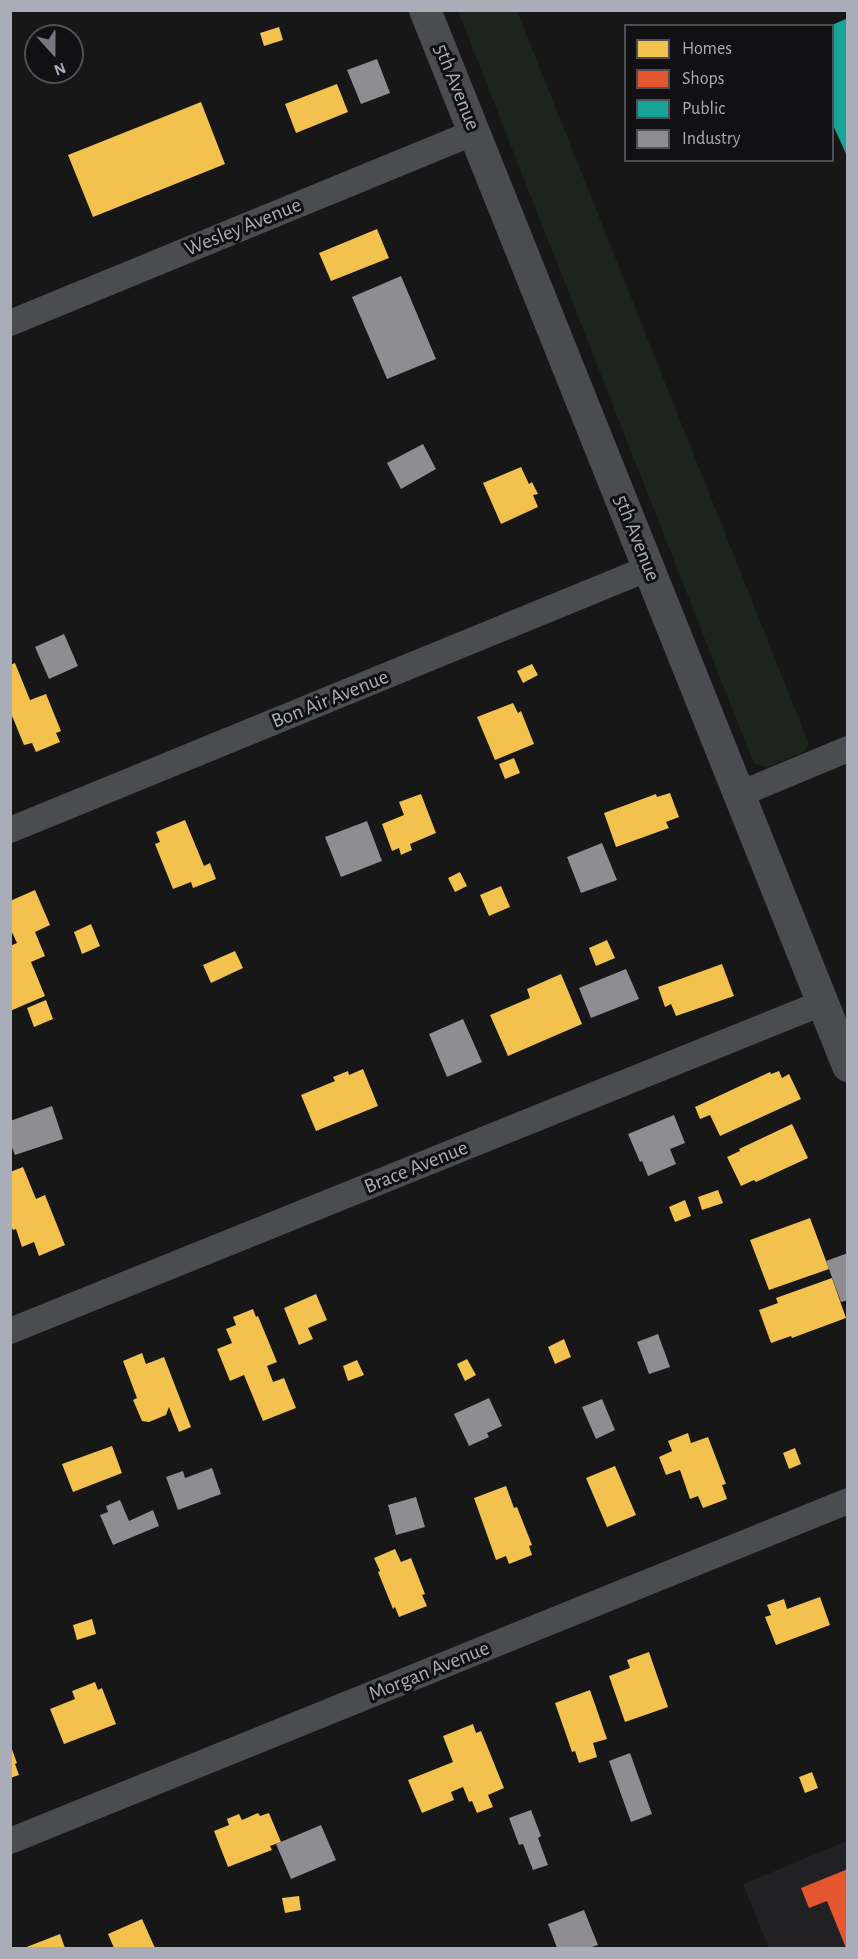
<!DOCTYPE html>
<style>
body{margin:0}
#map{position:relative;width:858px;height:1959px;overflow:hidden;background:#171717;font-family:"Alegreya Sans",sans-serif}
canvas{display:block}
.frame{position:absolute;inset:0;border:12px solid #a8adb8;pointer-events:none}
.legend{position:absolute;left:624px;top:24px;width:210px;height:138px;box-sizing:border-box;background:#111113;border:2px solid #4d4f55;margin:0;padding:8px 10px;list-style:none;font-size:18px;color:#a8adb8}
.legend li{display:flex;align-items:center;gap:12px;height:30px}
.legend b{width:30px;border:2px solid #4d4f55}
.north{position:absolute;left:24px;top:24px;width:60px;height:60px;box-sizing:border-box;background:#111113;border:2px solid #4d4f55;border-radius:50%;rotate:159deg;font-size:16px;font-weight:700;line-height:24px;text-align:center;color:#a8adb8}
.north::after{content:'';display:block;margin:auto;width:21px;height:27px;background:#757880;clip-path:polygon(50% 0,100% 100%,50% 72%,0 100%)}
</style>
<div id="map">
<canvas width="858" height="1959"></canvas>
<div class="frame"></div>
<ul class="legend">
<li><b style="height:16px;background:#f2c14e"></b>Homes</li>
<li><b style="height:16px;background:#e4572e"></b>Shops</li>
<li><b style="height:16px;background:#17a398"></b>Public</li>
<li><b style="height:16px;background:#8d8d92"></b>Industry</li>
</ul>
<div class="north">N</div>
</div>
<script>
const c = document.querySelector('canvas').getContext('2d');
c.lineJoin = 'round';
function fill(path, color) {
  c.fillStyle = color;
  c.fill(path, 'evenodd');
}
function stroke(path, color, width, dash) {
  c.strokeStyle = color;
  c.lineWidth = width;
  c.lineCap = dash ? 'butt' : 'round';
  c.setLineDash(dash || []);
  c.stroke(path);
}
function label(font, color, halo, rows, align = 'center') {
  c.font = font + ' "Alegreya Sans",sans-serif';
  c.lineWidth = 6;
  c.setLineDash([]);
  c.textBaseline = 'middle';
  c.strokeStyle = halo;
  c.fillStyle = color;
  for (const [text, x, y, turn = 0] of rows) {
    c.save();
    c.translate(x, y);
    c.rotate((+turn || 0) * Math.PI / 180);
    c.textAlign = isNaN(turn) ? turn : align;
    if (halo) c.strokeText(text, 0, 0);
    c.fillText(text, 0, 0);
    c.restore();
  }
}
fill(new Path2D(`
 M847 1841V1948H769L743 1884Z`), '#212123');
fill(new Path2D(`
 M458 11H517L809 744 805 751 768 767 754 764Z`), '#1d241e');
fill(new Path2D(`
 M279 27 283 40 264 46 260 33Z
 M337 84 348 112 296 133 285 104Z
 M201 102 225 164 93 217 68 155Z
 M377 229 389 258 331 281 319 253Z
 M521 467 529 484 532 482 538 494 533 495 538 507 501 524 483 483Z
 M15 663 30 700 46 694 61 731 56 733 60 742 36 752 32 743 24 745 10 711V665Z
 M532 664 538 675 523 683 517 671Z
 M513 703 518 713 521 711 534 744 495 760 477 717Z
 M514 758 520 773 505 779 499 764Z
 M670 793 679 817 666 822 669 828 616 847 604 813 656 794 657 797Z
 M421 794 436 833 410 844 412 850 401 855 399 848 392 851 382 824 404 815 399 802Z
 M185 820 204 866 210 863 216 879 193 888 191 882 173 889 155 844 160 842 156 832Z
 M460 872 467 886 455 892 448 878Z
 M501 886 510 907 489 916 480 895Z
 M35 890 50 925 35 932 45 956 31 962 45 996 10 1011V946L17 943 10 928V901Z
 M91 924 100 946 82 954 74 932Z
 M607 940 615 958 596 966 589 948Z
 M235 951 243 968 211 983 203 965Z
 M722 964 734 996 676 1016 671 1004 665 1007 658 987Z
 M561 974 582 1024 508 1056 490 1015 530 998 527 989Z
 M46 1000 53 1019 34 1027 27 1008Z
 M363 1069 378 1106 316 1131 301 1095 335 1081 333 1077 348 1071 349 1075Z
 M779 1071 782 1078 789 1074 801 1099 720 1136 710 1115 700 1119 695 1107 770 1072 771 1074Z
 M792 1124 808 1158 756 1182 754 1180 741 1186 727 1157 740 1151 739 1149Z
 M23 1167 36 1199 45 1195 65 1245 39 1256 34 1242 22 1247 16 1229 13 1230 10 1224V1172Z
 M718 1190 723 1203 702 1210 698 1197Z
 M685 1200 691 1216 675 1222 669 1207Z
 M810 1218 829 1269 769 1290 750 1240Z
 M832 1278 846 1318 792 1338 791 1336 771 1343 759 1310 778 1303 776 1298Z
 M316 1294 327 1320 308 1328 313 1339 299 1345 284 1308Z
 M253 1309 256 1317 258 1316 277 1362 267 1366 273 1382 284 1378 296 1408 263 1421 244 1375 230 1381 217 1349 232 1343 226 1329 236 1325 233 1317Z
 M564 1339 571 1357 555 1364 548 1347Z
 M142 1353 146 1364 164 1357 191 1427 179 1432 169 1407 166 1415 149 1422 142 1421 133 1400 137 1398 123 1361Z
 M467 1359 476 1375 465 1381 457 1364Z
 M357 1360 364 1375 348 1381 343 1366Z
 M688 1433 691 1443 708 1437 726 1484 722 1485 727 1499 703 1508 698 1496 690 1499 680 1470 666 1475 659 1457 672 1451 668 1441Z
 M112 1446 122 1473 73 1492 62 1464Z
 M795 1448 801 1464 789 1469 783 1453Z
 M615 1466 636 1515 607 1527 586 1478Z
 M506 1486 514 1508 517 1507 532 1545 529 1546 532 1555 509 1564 506 1556 496 1560 474 1498Z
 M395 1549 401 1562 411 1558 425 1594 422 1595 427 1606 399 1617 395 1607 393 1609 378 1572 380 1571 374 1558Z
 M820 1597 830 1625 776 1645 765 1617 771 1615 767 1605 784 1599 787 1609Z
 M92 1619 96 1634 77 1640 73 1625Z
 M649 1652 668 1707 625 1722 609 1676 630 1668 627 1660Z
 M95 1682 98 1690 102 1688 116 1724 64 1744 50 1709 75 1699 72 1691Z
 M590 1690 607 1739 593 1743 597 1757 579 1763 575 1751 572 1752 555 1703Z
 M473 1724 476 1733 481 1731 504 1788 488 1795 493 1807 477 1813 472 1801 469 1802 463 1787 451 1792 454 1800 422 1813 408 1780 453 1762 443 1736Z
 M10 1744 17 1763 15 1764 19 1775 10 1778Z
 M812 1772 818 1788 805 1793 799 1777Z
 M258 1813 260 1816 269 1813 281 1842 270 1846 272 1850 228 1867 214 1831 229 1825 227 1819 239 1814 242 1820Z
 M299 1896 301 1910 285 1913 282 1898Z
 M142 1919 155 1948H114L108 1934Z
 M60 1934 65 1948H24Z`), '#f2c14e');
fill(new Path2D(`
 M848 1869V1948H846L827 1901 809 1908 801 1888Z`), '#e4572e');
fill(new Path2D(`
 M848 18V158L832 123V25Z`), '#17a398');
fill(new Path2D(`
 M377 59 390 93 361 104 347 70Z
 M401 276 436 359 387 379 352 297Z
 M423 444 436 469 401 489 387 463Z
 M64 634 78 666 49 679 35 647Z
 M367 821 382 861 341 877 325 837Z
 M602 843 617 880 581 893 567 857Z
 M626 969 639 999 591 1018 579 988Z
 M463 1019 482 1062 447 1077 429 1034Z
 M52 1106 63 1139 15 1155 10 1143V1121Z
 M674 1115 685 1143 670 1149 676 1164 648 1176 642 1161 640 1162 628 1134Z
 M848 1253V1300L841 1302 826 1261Z
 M658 1334 670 1367 649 1374 637 1342Z
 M489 1398 502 1426 487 1433 489 1437 469 1446 454 1414Z
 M602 1399 615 1430 596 1439 582 1407Z
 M212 1468 221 1494 178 1510 166 1477 183 1471 185 1478Z
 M416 1497 425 1527 396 1535 388 1505Z
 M120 1500 129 1521 153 1510 159 1526 113 1545 100 1515 108 1512 106 1506Z
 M630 1753 652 1814 631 1822 609 1761Z
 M531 1810 541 1836 538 1838 548 1865 533 1870 523 1844 519 1845 509 1818Z
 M321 1825 336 1860 291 1879 276 1844Z
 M584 1910 598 1945 589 1948H557L548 1924Z`), '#8d8d92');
stroke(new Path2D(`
 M10 323 475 132
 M740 794 848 749
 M10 830 649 568
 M10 1331 822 1003
 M10 1841 848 1501`), '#4b4c50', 26);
stroke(new Path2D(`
 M425 10 848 1066`), '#4b4c50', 32);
label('21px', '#a8adb8', '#111113', [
 ["5th Avenue",457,87,68],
 ["Wesley Avenue",243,227,-22],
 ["5th Avenue",637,538,68],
 ["Bon Air Avenue",330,699,-22],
 ["Brace Avenue",416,1167,-22],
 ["Morgan Avenue",429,1671,-22]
]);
</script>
